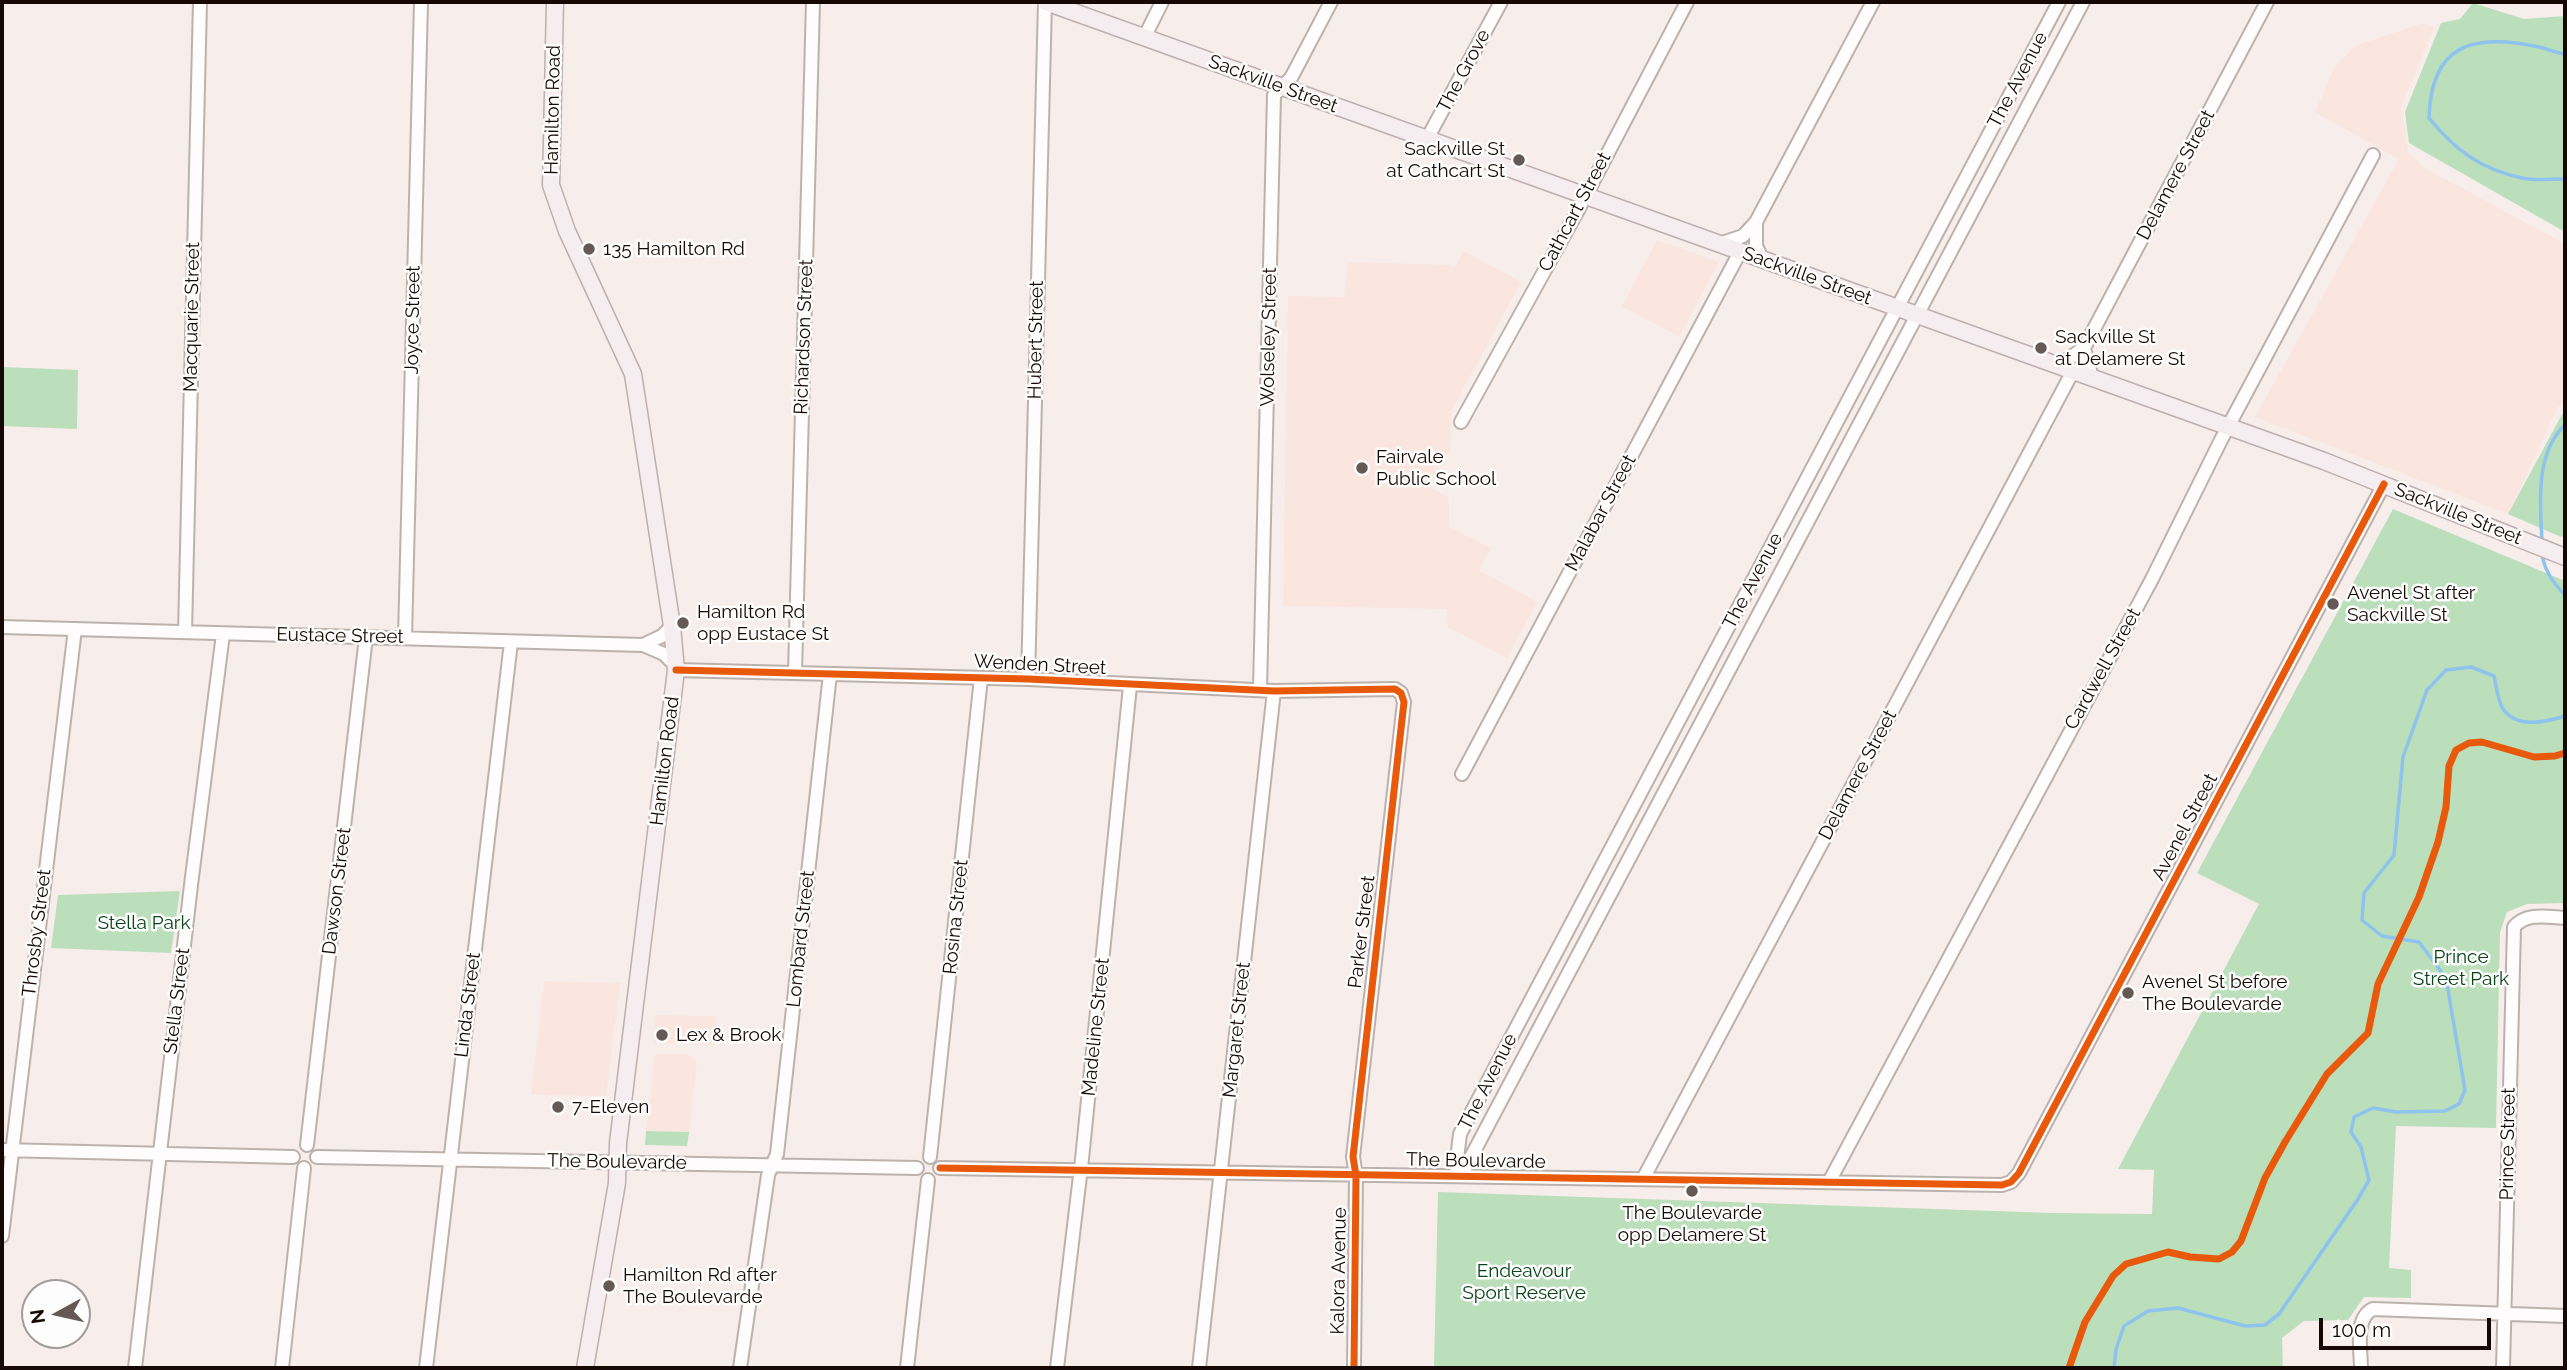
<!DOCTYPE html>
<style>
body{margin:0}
#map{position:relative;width:2567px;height:1370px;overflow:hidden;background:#f7eeeb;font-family:Raleway,sans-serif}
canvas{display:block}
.frame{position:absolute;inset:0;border:4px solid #160905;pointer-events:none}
.north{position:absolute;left:21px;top:1279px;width:70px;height:70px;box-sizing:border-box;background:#fdfdfd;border:2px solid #a19b9a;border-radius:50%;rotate:262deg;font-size:19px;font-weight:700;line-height:28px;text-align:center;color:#160905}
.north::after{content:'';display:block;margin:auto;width:24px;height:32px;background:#655956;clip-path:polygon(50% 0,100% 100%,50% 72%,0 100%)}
.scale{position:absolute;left:2319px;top:1318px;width:172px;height:32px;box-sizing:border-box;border:4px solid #160905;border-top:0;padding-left:9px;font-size:21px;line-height:24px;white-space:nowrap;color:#160905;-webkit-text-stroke:5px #fdfdfd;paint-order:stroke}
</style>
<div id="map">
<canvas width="2567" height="1370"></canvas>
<div class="frame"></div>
<div class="north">N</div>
<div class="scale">100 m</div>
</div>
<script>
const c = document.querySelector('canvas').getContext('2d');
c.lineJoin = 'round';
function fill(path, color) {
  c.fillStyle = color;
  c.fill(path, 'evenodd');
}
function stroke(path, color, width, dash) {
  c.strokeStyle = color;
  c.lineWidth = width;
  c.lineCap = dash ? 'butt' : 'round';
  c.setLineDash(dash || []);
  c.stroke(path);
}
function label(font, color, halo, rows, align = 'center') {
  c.font = font + ' Raleway,sans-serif';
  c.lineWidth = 5;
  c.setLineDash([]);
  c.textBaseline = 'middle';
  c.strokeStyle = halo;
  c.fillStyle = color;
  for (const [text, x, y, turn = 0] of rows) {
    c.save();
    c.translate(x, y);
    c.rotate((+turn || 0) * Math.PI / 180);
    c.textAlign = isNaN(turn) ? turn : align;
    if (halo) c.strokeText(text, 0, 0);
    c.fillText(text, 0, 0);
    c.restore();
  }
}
fill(new Path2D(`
 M2423 23 2434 28 2401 108 2408 152 2425 168 2565 244V404L2558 407 2508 514 2255 417 2399 159 2315 112 2334 68 2355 46Z
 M1657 240 1719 262 1679 337 1622 306Z
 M1464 251 1521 282 1451 412 1450 449 1429 487 1449 498V527L1491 548 1479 570 1537 602 1507 658 1448 627 1447 609 1283 606 1288 296 1344 297 1347 262 1452 265 1453 270Z
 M544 981 620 983 606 1096 531 1095Z
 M656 1015 716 1016 713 1045 654 1042Z
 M655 1054H687L697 1062 689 1132 646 1131Z`), '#fae6de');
fill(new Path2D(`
 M2473 3 2524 19 2565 16V232L2409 143 2405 112 2441 23 2460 19Z
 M2 367 78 370 77 429 2 426Z
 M2565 409V534L2561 537 2508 514Z
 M2393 509 2565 581V903L2527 904 2507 912 2500 932 2496 1128 2396 1126 2389 1268 2411 1270V1298L2364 1297 2348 1320 2304 1321 2282 1338 2283 1368H1434L1438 1192 2052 1213 2152 1214 2154 1170 2118 1169 2259 904 2197 873Z
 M180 891 171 953 51 948 58 895Z
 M646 1131 689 1132 687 1146 645 1145Z`), '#bbdebb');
stroke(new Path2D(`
 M2565 54C2556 53 2548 49 2539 47 2474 33 2431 43 2429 118 2455 150 2480 169 2522 178 2535 181 2551 179 2565 179
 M2542 541C2540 503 2535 453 2565 425
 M2542 552C2543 568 2554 584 2565 595
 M2114 1368 2116 1349 2124 1326 2148 1311 2178 1308 2245 1326 2265 1325 2279 1314 2358 1199 2369 1180 2361 1147 2351 1132 2354 1117 2373 1108 2396 1112 2445 1111 2459 1104 2465 1090 2446 978 2419 942 2382 936 2362 920 2364 893 2394 855 2403 757 2427 690 2446 670 2471 667 2494 676C2496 686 2498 701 2503 709 2517 729 2546 722 2565 716`), '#8ec3ee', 3.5);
const minor = new Path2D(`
 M1144 38 1162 2
 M1427 139 1501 2
 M1756 222V246L1763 261
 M1719 244 1743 236 1756 222 1873 2
 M2084 348 2092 378
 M2058 366 2084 348 2267 2
 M1461 422 1577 212 1687 2
 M2 627 643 645 662 636 672 626
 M185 632 200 2
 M405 637 421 2
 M643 645 664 654 675 665
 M676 670 1028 679 1274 691 1395 689 1401 693 1404 702 1353 1157 1356 1175 1354 1368
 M795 672 813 2
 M1028 679 1045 2
 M1260 689 1274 95 1291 78 1331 2
 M1462 774 1740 252
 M307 1145 366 637
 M2 1150 293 1157
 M317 1157 917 1168
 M930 1157 981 678
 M940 1168 2002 1185 2011 1182 2019 1173 2384 484
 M1461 1176 2083 2
 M1461 1176 1456 1167 1460 1134 2059 2
 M1643 1179 2073 371
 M1829 1182 2152 579 2221 440 2373 155
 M2 1236 75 629
 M135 1368 191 885 223 634
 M282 1368 304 1168
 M426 1368 511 642
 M740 1368 768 1175 777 1154 830 674
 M907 1368 928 1180
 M1057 1368 1082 1159 1130 686
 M1199 1368 1274 691
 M2361 1368C2361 1350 2354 1318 2373 1309L2565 1316
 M2503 1368 2514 927C2526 912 2548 917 2565 918`);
const major = new Path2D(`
 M555 2 551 185 567 231 633 374 672 626 676 670 618 1143 617 1183 585 1368
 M1046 2 2324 461 2565 557`);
stroke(minor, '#bcb2ad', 16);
stroke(major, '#bfaeb0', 19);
stroke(minor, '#fefcfc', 12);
stroke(major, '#f5edef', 16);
stroke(new Path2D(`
 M676 670 1028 679 1274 691 1395 689 1401 693 1404 702 1353 1157 1356 1175 1354 1368
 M940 1168 2002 1185 2011 1182 2019 1173 2384 484
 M2069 1368 2085 1322 2113 1276 2126 1264 2168 1252 2190 1257 2219 1259 2232 1252 2241 1241 2265 1178 2285 1142 2327 1074 2368 1033 2378 984 2419 897 2438 842 2446 807 2449 766 2456 750 2469 743 2482 742 2534 757 2555 756 2565 753`), '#e8590c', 7);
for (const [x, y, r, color] of [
 [1519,160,7,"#655956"],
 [589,249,7,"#655956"],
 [2041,348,7,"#655956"],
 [1362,468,7,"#655956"],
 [2333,604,7,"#655956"],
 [683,623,7,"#655956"],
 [2128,993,7,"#655956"],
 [662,1035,7,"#655956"],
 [558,1107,7,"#655956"],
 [1692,1191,7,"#655956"],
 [609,1286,7,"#655956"]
]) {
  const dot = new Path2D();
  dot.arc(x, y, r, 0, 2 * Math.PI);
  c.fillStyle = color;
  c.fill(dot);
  stroke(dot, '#fdfdfd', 2.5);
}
label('19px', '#160905', '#fdfdfd', [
 ["The Grove",1464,71,-62],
 ["The Avenue",2018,80,-62],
 ["Sackville Street",1273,84,20],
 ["Hamilton Road",553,110,-89],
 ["Delamere Street",2176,175,-62],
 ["Cathcart Street",1575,212,-62],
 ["Sackville Street",1807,276,20],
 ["Macquarie Street",192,317,-89],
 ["Joyce Street",413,320,-89],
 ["Richardson Street",804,337,-88],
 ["Wolseley Street",1269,337,-89],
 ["Hubert Street",1036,340,-89],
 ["Malabar Street",1601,513,-62],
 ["Sackville Street",2458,514,22],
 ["The Avenue",1753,581,-62],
 ["Eustace Street",340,636,1],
 ["Wenden Street",1040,665,3],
 ["Cardwell Street",2103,669,-61],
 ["Hamilton Road",665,761,-83],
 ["Delamere Street",1858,775,-62],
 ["Avenel Street",2185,827,-62],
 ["Dawson Street",337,891,-83],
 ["Rosina Street",956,917,-84],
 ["Parker Street",1362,932,-83],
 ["Throsby Street",37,933,-83],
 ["Lombard Street",801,939,-84],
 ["Stella Street",177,1001,-83],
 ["Linda Street",468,1005,-83],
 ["Madeline Street",1096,1027,-84],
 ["Margaret Street",1237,1030,-84],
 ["The Avenue",1488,1082,-63],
 ["Prince Street",2508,1144,-89],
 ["The Boulevarde",1476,1161,1],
 ["The Boulevarde",617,1162,1],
 ["Kalora Avenue",1339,1271,-89]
]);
label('19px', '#160905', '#fdfdfd', [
 ["Sackville St",1505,149,"right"],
 ["at Cathcart St",1505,171,"right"],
 ["135 Hamilton Rd",603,249],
 ["Sackville St",2055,337],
 ["at Delamere St",2055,359],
 ["Fairvale",1376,457],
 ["Public School",1376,479],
 ["Avenel St after",2347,593],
 ["Sackville St",2347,615],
 ["Hamilton Rd",697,612],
 ["opp Eustace St",697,634],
 ["Avenel St before",2142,982],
 ["The Boulevarde",2142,1004],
 ["Lex & Brook",676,1035],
 ["7-Eleven",572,1107],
 ["The Boulevarde",1692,1213,"center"],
 ["opp Delamere St",1692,1235,"center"],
 ["Hamilton Rd after",623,1275],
 ["The Boulevarde",623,1297]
], 'left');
label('19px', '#09441a', '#fdfdfd', [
 ["Stella Park",144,923],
 ["Prince",2461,957],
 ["Street Park",2461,979],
 ["Endeavour",1524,1271],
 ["Sport Reserve",1524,1293]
]);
</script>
